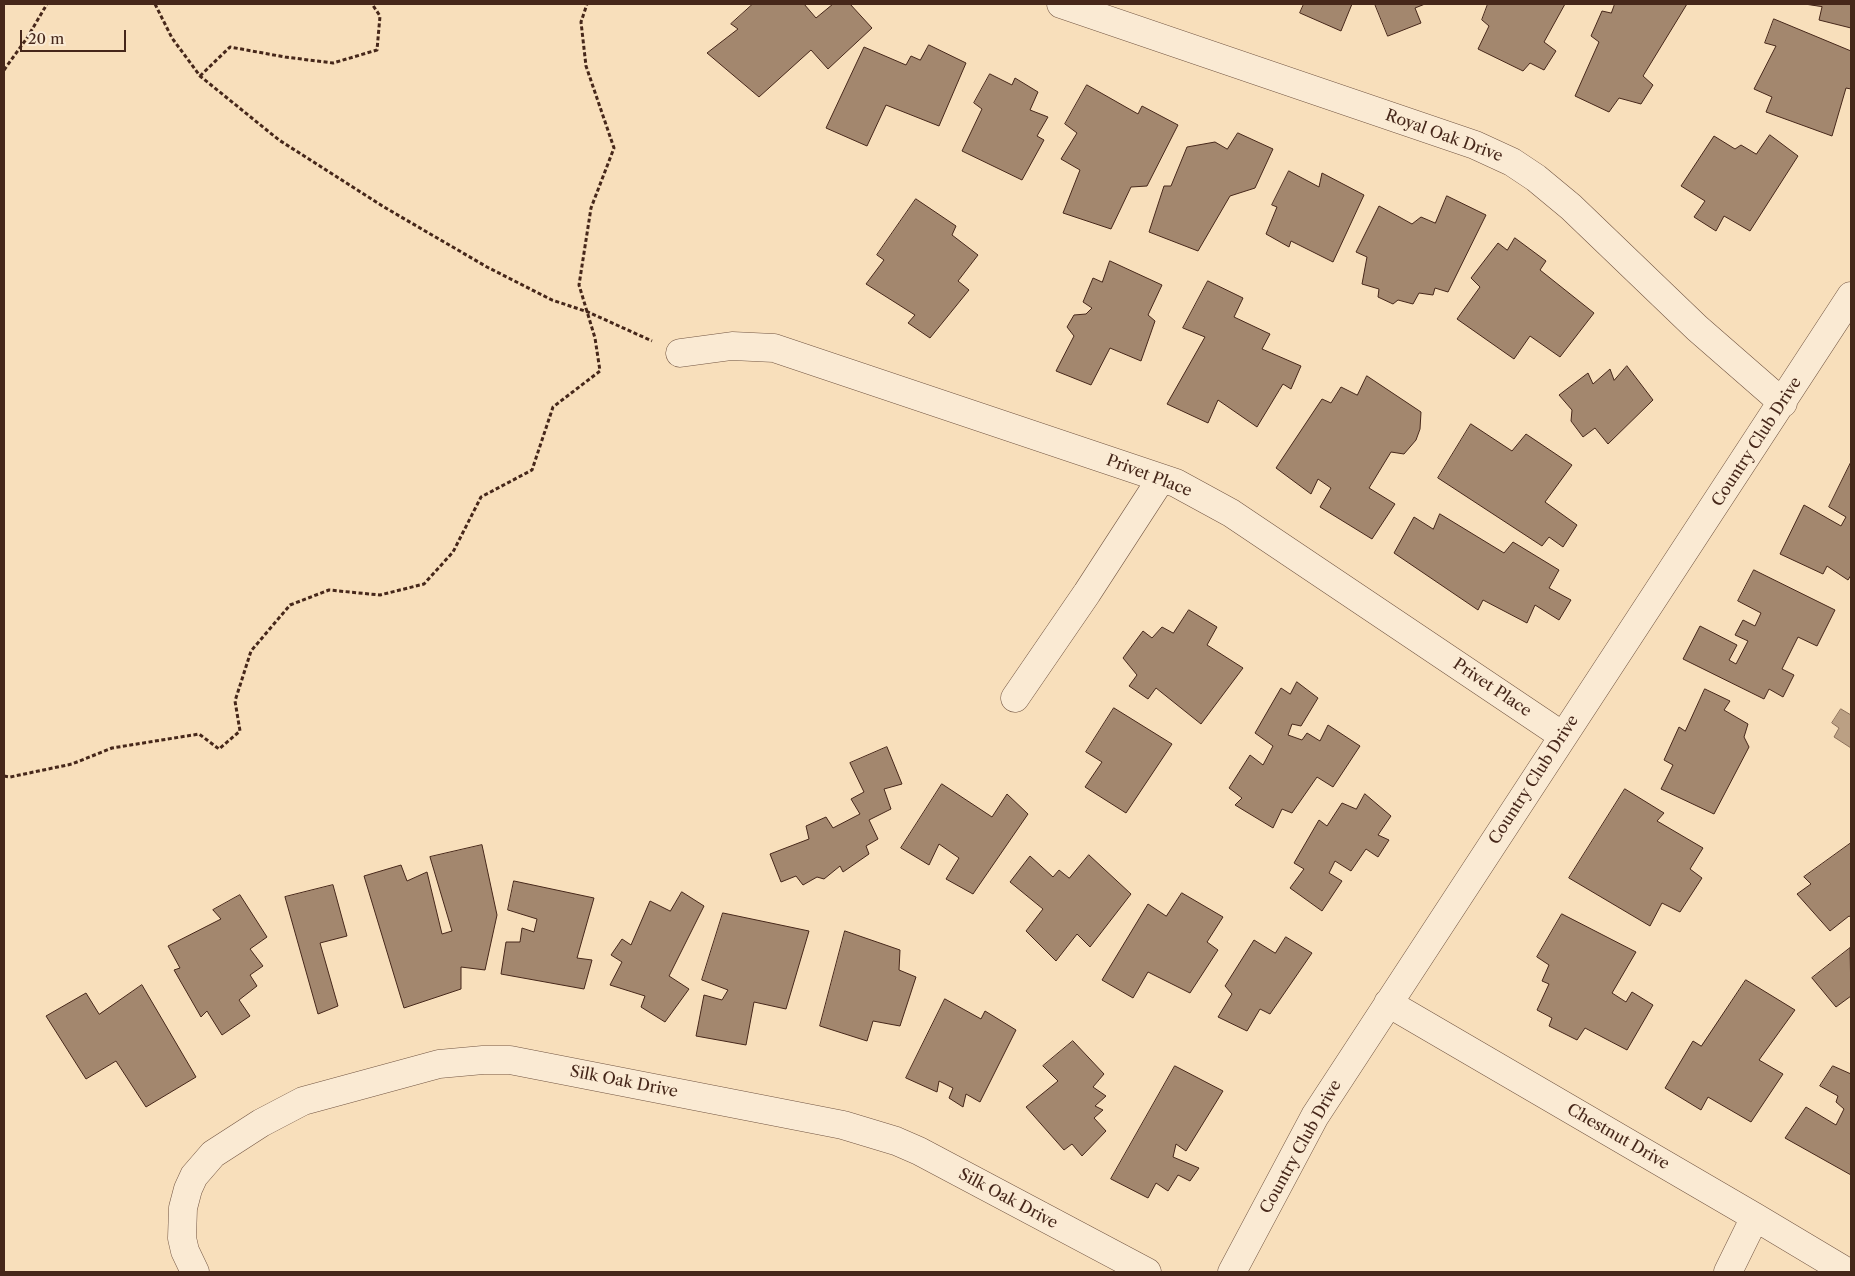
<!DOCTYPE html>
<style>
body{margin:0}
#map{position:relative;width:1855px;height:1276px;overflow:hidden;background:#f8dfbb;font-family:"Libre Caslon Text",serif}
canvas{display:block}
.frame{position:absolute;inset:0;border:5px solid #46271a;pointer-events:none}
.scale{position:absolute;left:20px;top:30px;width:106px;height:22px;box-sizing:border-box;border:2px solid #46271a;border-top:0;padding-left:6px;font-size:15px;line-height:18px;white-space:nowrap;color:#46271a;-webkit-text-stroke:4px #faead3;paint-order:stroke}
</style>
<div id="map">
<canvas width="1855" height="1276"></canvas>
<div class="frame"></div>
<div class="scale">20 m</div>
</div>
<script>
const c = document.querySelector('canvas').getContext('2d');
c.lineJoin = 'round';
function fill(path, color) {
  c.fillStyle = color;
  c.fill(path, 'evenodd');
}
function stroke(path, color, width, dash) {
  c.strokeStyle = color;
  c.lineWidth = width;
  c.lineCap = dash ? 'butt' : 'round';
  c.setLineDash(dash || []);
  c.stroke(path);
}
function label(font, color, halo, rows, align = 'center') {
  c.font = font + ' "Libre Caslon Text",serif';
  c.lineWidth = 4.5;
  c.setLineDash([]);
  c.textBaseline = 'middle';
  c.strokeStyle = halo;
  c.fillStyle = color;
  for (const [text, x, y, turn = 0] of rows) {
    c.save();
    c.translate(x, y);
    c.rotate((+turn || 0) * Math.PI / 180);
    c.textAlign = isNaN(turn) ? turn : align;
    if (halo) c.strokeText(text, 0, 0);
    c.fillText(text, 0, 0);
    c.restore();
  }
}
const water = new Path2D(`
 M1841 709 1851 715V748L1834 737 1839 728 1832 723Z`);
fill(water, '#bba084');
stroke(water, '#8c705a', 1);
const building = new Path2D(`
 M753 4H804L816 18 833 4H850L872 28 828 69 811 50 759 97 707 53 738 29 731 24Z
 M1304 4H1352L1341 31 1300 13Z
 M1375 4H1425L1415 8 1421 23 1388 36Z
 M1488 4H1565L1544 42 1556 51 1544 70 1530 63 1523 71 1478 49 1489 26 1482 20Z
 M1615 4H1687L1643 76 1653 85 1641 104 1619 98 1609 112 1575 96 1599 42 1591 36 1602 11 1611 13Z
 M1805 4H1851V28L1819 20 1822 7Z
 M1774 19 1851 51V89L1846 88 1832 136 1766 112 1772 97 1754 89 1776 46 1765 43Z
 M929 45 966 63 939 126 886 105 867 146 826 128 864 47 906 65 911 56 920 60Z
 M990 74 1012 85 1015 78 1038 92 1030 110 1048 117 1037 136 1044 140 1022 180 962 151 982 109 974 103Z
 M1087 85 1138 114 1142 106 1178 125 1147 186 1131 187 1111 229 1063 213 1080 170 1061 159 1077 133 1065 124Z
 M1238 133 1273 149 1255 188 1230 196 1198 251 1149 232 1164 186H1171L1187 147 1215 142 1227 149Z
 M1770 135 1798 156 1750 231 1724 216 1716 231 1694 217 1705 201 1681 186 1714 136 1735 149 1741 145 1756 154Z
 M1289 171 1319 187 1322 173 1364 195 1333 262 1291 241 1289 247 1266 234 1277 207 1272 205Z
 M1447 196 1486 215 1448 292 1435 288 1433 295 1419 293 1413 304 1398 300 1393 304 1378 297 1379 289 1362 284 1367 257 1356 252 1379 206 1412 224 1421 217 1435 223Z
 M916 199 956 226 952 235 978 255 958 281 969 290 930 338 908 323 915 315 866 284 884 260 877 255Z
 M1515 238 1546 261 1540 270 1594 313 1560 357 1530 336 1514 359 1457 319 1480 287 1471 278 1498 243 1507 250Z
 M1110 261 1162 285 1148 315 1155 321 1141 361 1110 348 1091 385 1056 371 1074 336 1067 327 1074 315 1086 314 1092 308 1083 302 1093 278 1102 282Z
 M1208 281 1243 298 1234 317 1270 334 1262 349 1301 366 1291 389 1283 384 1257 427 1218 400 1208 423 1167 404 1205 337 1183 328Z
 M1627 366 1653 400 1608 444 1595 428 1583 437 1571 421 1572 410 1559 395 1588 373 1593 384 1610 369 1614 380Z
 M1367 376 1421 412 1420 429 1416 440 1404 454 1391 452 1369 488 1395 504 1372 539 1320 507 1331 488 1318 479 1311 494 1276 468 1322 399 1331 403 1341 387 1357 395Z
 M1471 424 1512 451 1526 434 1572 465 1545 502 1577 525 1563 547 1549 537 1542 546 1438 478Z
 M1851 462V575L1848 580 1827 566 1823 574 1780 554 1804 505 1841 526 1846 517 1829 507Z
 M1440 514 1504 553 1513 542 1559 570 1549 588 1571 600 1559 620 1535 605 1527 623 1483 600 1478 610 1394 553 1414 517 1433 529Z
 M1754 570 1835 610 1817 646 1798 637 1782 669 1794 675 1783 697 1769 689 1764 699 1683 659 1700 626 1737 645 1729 660 1736 664 1748 641 1735 635 1743 620 1755 626 1761 613 1738 601Z
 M1189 610 1217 627 1207 645 1243 668 1201 724 1156 688 1148 699 1129 686 1137 675 1123 658 1143 631 1152 638 1162 627 1173 633Z
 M1297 682 1318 698 1301 726 1292 724 1288 735 1302 740 1307 733 1320 741 1328 725 1360 746 1333 787 1317 777 1292 813 1282 809 1273 828 1235 805 1242 798 1229 788 1250 755 1263 765 1273 746 1255 733 1281 688 1290 694Z
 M1705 689 1730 701 1724 710 1748 724 1744 737 1749 747 1714 814 1661 789 1673 765 1664 760 1679 727 1685 731Z
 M1114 708 1172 744 1126 813 1085 787 1102 762 1086 752Z
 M887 747 902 784 884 789 891 809 869 820 878 839 866 846 869 854 843 872 840 866 824 879 817 877 803 885 796 876 781 882 770 854 809 839 806 826 826 817 833 828 860 814 851 799 864 792 850 763Z
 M942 784 992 817 1007 794 1028 814 973 894 946 879 959 858 939 844 929 865 901 848Z
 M1625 789 1664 813 1657 821 1703 848 1690 869 1702 878 1680 912 1662 903 1650 926 1569 878Z
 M1365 794 1391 816 1378 835 1389 840 1378 857 1366 849 1351 871 1335 861 1329 873 1342 881 1322 911 1290 888 1304 869 1294 863 1319 820 1327 826 1342 803 1356 809Z
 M1851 843V917L1849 916 1830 931 1797 894 1811 884 1804 877Z
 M482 845 497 915 485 970 461 967V989L404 1008 364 876 401 865 407 881 427 872 442 934 452 931 430 857Z
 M1089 855 1131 894 1090 947 1077 934 1056 961 1026 931 1043 909 1010 882 1030 856 1053 877 1059 870 1069 878Z
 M514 881 594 898 577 958 592 960 584 989 501 974 506 942H520L522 928 534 932 537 919 508 910Z
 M333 885 347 936 320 943 338 1006 318 1014 285 897Z
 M682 892 704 906 669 976 689 989 665 1022 641 1007 645 996 610 985 622 962 611 955 622 939 631 945 650 901 670 911Z
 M1182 893 1223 917 1207 942 1218 950 1190 993 1148 972 1133 998 1102 980 1148 904 1166 916Z
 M240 895 267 937 250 949 263 966 250 975 257 986 239 1000 250 1016 222 1035 207 1011 201 1017 174 970 180 968 168 946 221 919 213 910Z
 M723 913 809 931 786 1009 754 1002 746 1045 696 1036 704 995 722 1000 728 990 702 980Z
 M1562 914 1636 952 1612 993 1626 1002 1632 992 1653 1005 1627 1050 1585 1028 1577 1040 1549 1026 1552 1018 1537 1010 1549 984 1542 981 1549 965 1537 957Z
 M845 931 900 950 899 970 916 977 900 1026 873 1021 867 1041 820 1026Z
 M1286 937 1312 953 1270 1014 1260 1009 1247 1031 1218 1017 1232 994 1225 986 1254 940 1275 953Z
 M1850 948 1851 996 1836 1007 1812 978Z
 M1746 980 1795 1010 1759 1060 1783 1074 1751 1122 1708 1097 1701 1110 1665 1088 1693 1041 1701 1046Z
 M142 985 196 1077 146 1107 116 1061 86 1079 46 1016 86 993 99 1014Z
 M945 999 981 1019 985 1011 1016 1030 980 1102 966 1094 963 1107 949 1098 953 1088 939 1081 937 1092 906 1078Z
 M1073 1041 1104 1074 1093 1087 1106 1096 1095 1106 1103 1110 1094 1118 1106 1131 1082 1156 1072 1144 1064 1150 1026 1107 1058 1081 1043 1066Z
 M1175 1066 1223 1091 1186 1151 1176 1144 1173 1157 1199 1168 1190 1181 1178 1175 1168 1191 1156 1183 1148 1198 1111 1179Z
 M1833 1066 1851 1074V1175L1785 1138 1806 1107 1836 1125 1844 1109 1836 1102 1838 1096 1820 1086Z`);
fill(building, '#a3876e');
stroke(building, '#46271a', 1);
const street = new Path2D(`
 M1061 4 1475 145 1512 162 1536 178 1571 207 1697 328 1783 403
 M680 353 732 346 774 348 1176 483 1231 513 1563 736
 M1015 698 1087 593 1161 479
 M1388 1003 1755 1217 1847 1272
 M195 1272 185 1251 182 1238 183 1208 188 1189 194 1176 213 1154 261 1123 303 1101 439 1064 483 1060H510L843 1125 896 1141 919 1151 1147 1272
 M1232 1272 1315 1116 1851 296
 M1728 1272 1755 1217`);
stroke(street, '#725542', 29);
stroke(new Path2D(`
 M155 4 172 38 200 76 279 140 384 207 487 267 552 300 588 312 652 341
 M4 70 27 38 47 4
 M200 76 230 47 285 57 333 63 377 50 380 16 372 4
 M4 776 10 777 72 764 112 748 199 734 219 749 240 731 235 701 251 651 290 605 329 590 380 595 424 584 453 552 481 497 532 470 553 407 600 371 595 338 579 285 591 208 614 148 586 66 581 22 587 4`), '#46271a', 3, [4, 2.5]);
stroke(street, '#faead3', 28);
label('16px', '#46271a', '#faead3', [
 ["Royal Oak Drive",1444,136,20],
 ["Country Club Drive",1757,442,-57],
 ["Privet Place",1149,476,21],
 ["Privet Place",1492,688,34],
 ["Country Club Drive",1534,780,-57],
 ["Silk Oak Drive",624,1082,11],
 ["Chestnut Drive",1618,1137,30],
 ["Country Club Drive",1301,1147,-61],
 ["Silk Oak Drive",1008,1199,28]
]);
</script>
